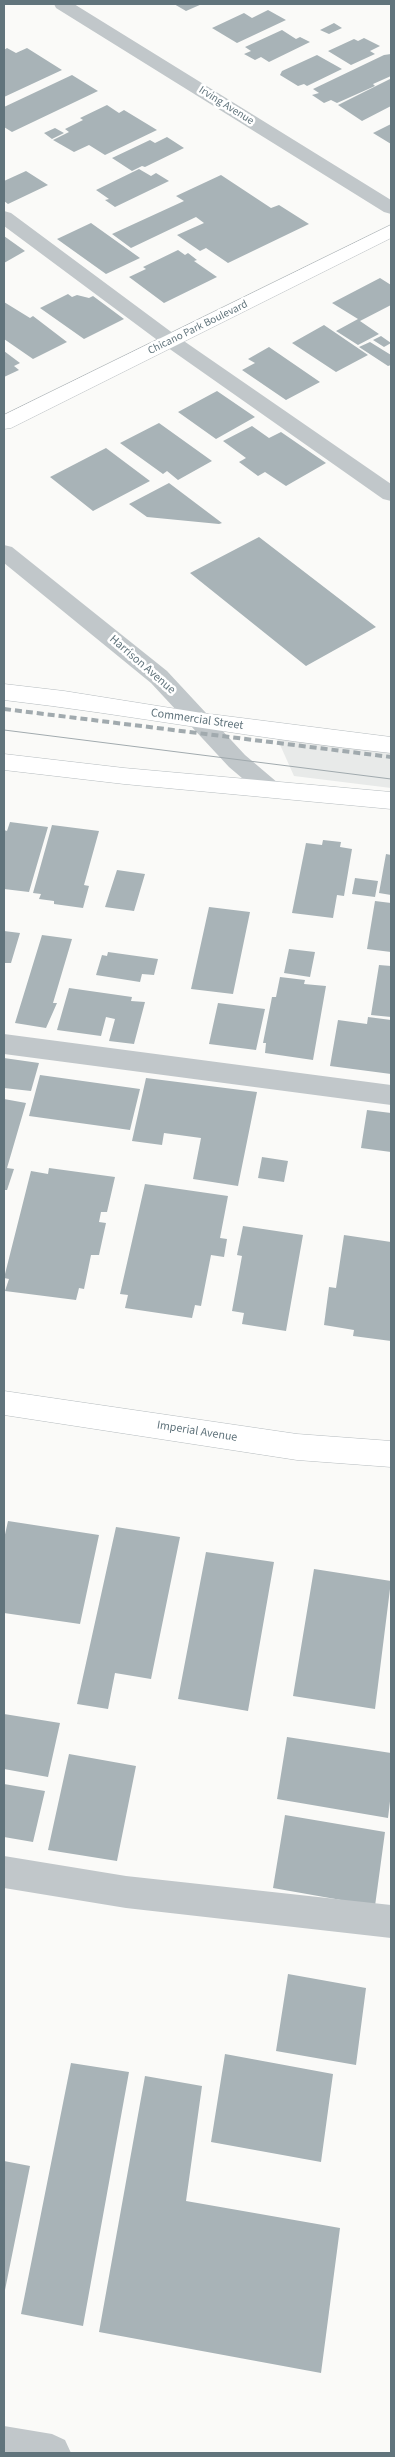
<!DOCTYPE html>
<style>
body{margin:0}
#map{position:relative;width:395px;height:2457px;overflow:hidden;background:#fafaf8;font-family:"Source Sans 3",sans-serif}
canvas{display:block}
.frame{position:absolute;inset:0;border:5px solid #61747c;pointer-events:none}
</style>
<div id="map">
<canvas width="395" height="2457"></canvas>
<div class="frame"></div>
</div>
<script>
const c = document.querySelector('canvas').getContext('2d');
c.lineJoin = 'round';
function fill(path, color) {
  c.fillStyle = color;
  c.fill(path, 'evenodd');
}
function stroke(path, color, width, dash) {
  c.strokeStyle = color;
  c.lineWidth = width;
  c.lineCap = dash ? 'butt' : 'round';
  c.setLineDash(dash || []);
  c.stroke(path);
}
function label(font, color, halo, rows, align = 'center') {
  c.font = font + ' "Source Sans 3",sans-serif';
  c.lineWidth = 5;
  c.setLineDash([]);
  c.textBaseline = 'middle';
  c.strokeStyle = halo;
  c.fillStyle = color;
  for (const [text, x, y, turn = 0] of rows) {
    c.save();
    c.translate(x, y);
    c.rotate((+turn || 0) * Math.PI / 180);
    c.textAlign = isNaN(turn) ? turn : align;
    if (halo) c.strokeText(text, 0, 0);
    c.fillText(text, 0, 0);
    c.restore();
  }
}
fill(new Path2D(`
 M277 738 391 752V788L294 776Z`), '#e8eae9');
fill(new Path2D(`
 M174 4H202L186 11Z
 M268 10 286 20 237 43 212 28 244 13 252 18Z
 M334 23 342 28 329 34 320 30Z
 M282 30 296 39 300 37 310 42 269 62 261 57 255 60 244 54 251 51 245 47Z
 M364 38 380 46 370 51 375 54 351 65 328 51 354 39 358 41Z
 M7 48 16 53 27 48 62 70 4 97V50Z
 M391 54V76L373 84 375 86 337 103 331 100 324 103 312 95 319 93 313 89 384 55Z
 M317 55 342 69 307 86 304 84 298 86 280 75 282 71Z
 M72 75 98 91 12 132 4 127V107Z
 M390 79 391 106 362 121 338 105Z
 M107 105 119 113 124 110 157 130 105 155 89 145 74 152 53 140 69 132 65 129 83 120 80 118Z
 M391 124V144L373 133Z
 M55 128 64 133 52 139 44 133Z
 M167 137 184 148 145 167 142 166 132 171 112 158 150 140 155 143Z
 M139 169 151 176 156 173 169 181 115 207 105 200 109 199 96 190Z
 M26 171 48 185 8 204 4 201V181Z
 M221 175 271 208 279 205 309 224 228 263 206 248 200 251 177 235 204 223 196 217 131 248 112 234 184 201 176 196Z
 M91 223 140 258 106 274 57 239Z
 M4 236 25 251 4 263Z
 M178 250 185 255 188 253 197 260 194 261 217 277 164 303 129 277 146 269 143 267Z
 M380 278 391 285V305L360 321 379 334 358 345 336 331 358 319 332 303Z
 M68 294 72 297 77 295 89 298 93 296 124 319 84 339 40 308Z
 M4 302 30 318 33 316 67 342 33 359 4 339Z
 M324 325 368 355 336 372 292 343Z
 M381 336 391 343 384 347 373 340Z
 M370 342 391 355V365L388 366 359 347Z
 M269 347 320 382 286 400 242 370 255 363 248 359Z
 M4 351 20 363 14 366 19 370 4 377Z
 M217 391 255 417 216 439 178 412Z
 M159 423 212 461 178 480 167 471 163 474 120 443Z
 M252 426 269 438 281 432 326 463 286 486 265 472 258 476 239 462 246 458 223 441Z
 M106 448 150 481 93 511 50 477Z
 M169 483 222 523 219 524 147 517 129 504Z
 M259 537 376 627 306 666 190 573Z
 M10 822 48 827 29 892 4 889V830L7 831Z
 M52 825 99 831 84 885 89 886 83 908 54 904V901L39 899 41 894 33 893Z
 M323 840 341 842 340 847 352 849 344 896 337 895 333 918 292 913 306 843 322 845Z
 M386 854 391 855V895L379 893Z
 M117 870 145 874 134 911 105 907Z
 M355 878 378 881 375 897 352 894Z
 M375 901 391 903V952L367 949Z
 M209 907 250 912 233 994 191 989Z
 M4 931 20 933 11 963H4Z
 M42 935 72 939 53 1003H57L46 1028 15 1023Z
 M289 949 315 952 310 977 284 973Z
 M108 952 158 959 154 975 142 974 140 982 96 975 102 955 107 956Z
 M379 965 391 966V1017L371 1015Z
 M280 977 305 980 304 984 326 986 313 1060 265 1053 266 1043H263L272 997H276Z
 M69 988 132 997 131 1001 145 1002 134 1044 109 1041 115 1019 106 1017 101 1036 57 1030Z
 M218 1003 265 1009 256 1050 209 1044Z
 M368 1017 391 1020V1074L330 1066 338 1020 367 1024Z
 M4 1058 39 1063 31 1091 4 1088Z
 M40 1075 140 1089 130 1130 29 1116Z
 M146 1078 257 1092 238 1186 193 1179 201 1138 164 1133 162 1145 132 1141Z
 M4 1099 26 1103 7 1168 14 1169 7 1190H4Z
 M367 1110 391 1113V1152L361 1148Z
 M262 1157 288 1161 284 1182 258 1178Z
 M49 1168 115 1177 107 1212H101L99 1222 106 1223 99 1255H91L84 1289 79 1288 76 1300 5 1291 9 1279 4 1278 31 1171 48 1174Z
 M145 1184 228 1196 220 1238 227 1239 224 1257 211 1255 201 1306 195 1305 192 1318 125 1308 128 1295 120 1294Z
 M243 1226 303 1235 286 1331 242 1324 244 1313 232 1311 242 1256 237 1255Z
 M344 1235 391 1242V1341L353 1336 354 1330 324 1325 329 1287 336 1288Z
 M8 1521 99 1535 80 1624 4 1613V1539Z
 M116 1527 180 1537 151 1679 115 1673 108 1709 77 1704Z
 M206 1552 274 1562 248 1711 178 1699Z
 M314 1569 391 1581 375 1709 293 1696Z
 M4 1714 60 1723 48 1777 4 1769Z
 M287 1737 391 1753V1793L388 1818 277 1799Z
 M69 1754 136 1766 117 1861 48 1850Z
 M4 1784 45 1791 33 1842 4 1837Z
 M285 1815 385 1832 375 1906 273 1888Z
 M288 1974 366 1988 356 2065 276 2051Z
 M225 2054 333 2074 321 2162 211 2142Z
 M71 2063 129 2072 83 2326 21 2314Z
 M145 2076 202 2086 186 2201 340 2228 321 2373 99 2332Z
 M4 2161 30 2166 5 2290H4Z`), '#a8b3b7');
const major = new Path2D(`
 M391 225V238L11 428 4 429V415Z
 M4 684 64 691 202 713 391 737V753C262 740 133 715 4 700Z
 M4 754 124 768 391 792V809L124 784 4 770Z
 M4 1391 297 1434 391 1441V1467L297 1460 4 1415Z`);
stroke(major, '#b5bbbe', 1);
fill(new Path2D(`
 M54 4H74L391 200V214L384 212 56 8Z
 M4 211 11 213 178 337 391 484V501L383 499 164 345 4 226Z
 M4 545 12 547 167 671 245 755 278 783 282 789 278 795 270 797 262 795 229 767 151 683 4 563Z
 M4 1034 391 1085V1105L4 1054Z
 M4 1856 126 1876 391 1905V1938L126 1908 4 1888Z
 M4 2426 52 2434 65 2440 71 2453H4Z`), '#c1c7ca');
fill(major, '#fff');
stroke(new Path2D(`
 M4 730 391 779`), '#a1aaae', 1);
stroke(new Path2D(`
 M4 709 391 757`), '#a1aaae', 4, [7, 4]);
label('11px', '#61747c', '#fff', [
 ["Irving Avenue",226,106,32],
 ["Chicano Park Boulevard",198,328,-26]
]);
label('12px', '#61747c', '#fff', [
 ["Harrison Avenue",142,665,41],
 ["Commercial Street",197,720,8],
 ["Imperial Avenue",197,1432,9]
]);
</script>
